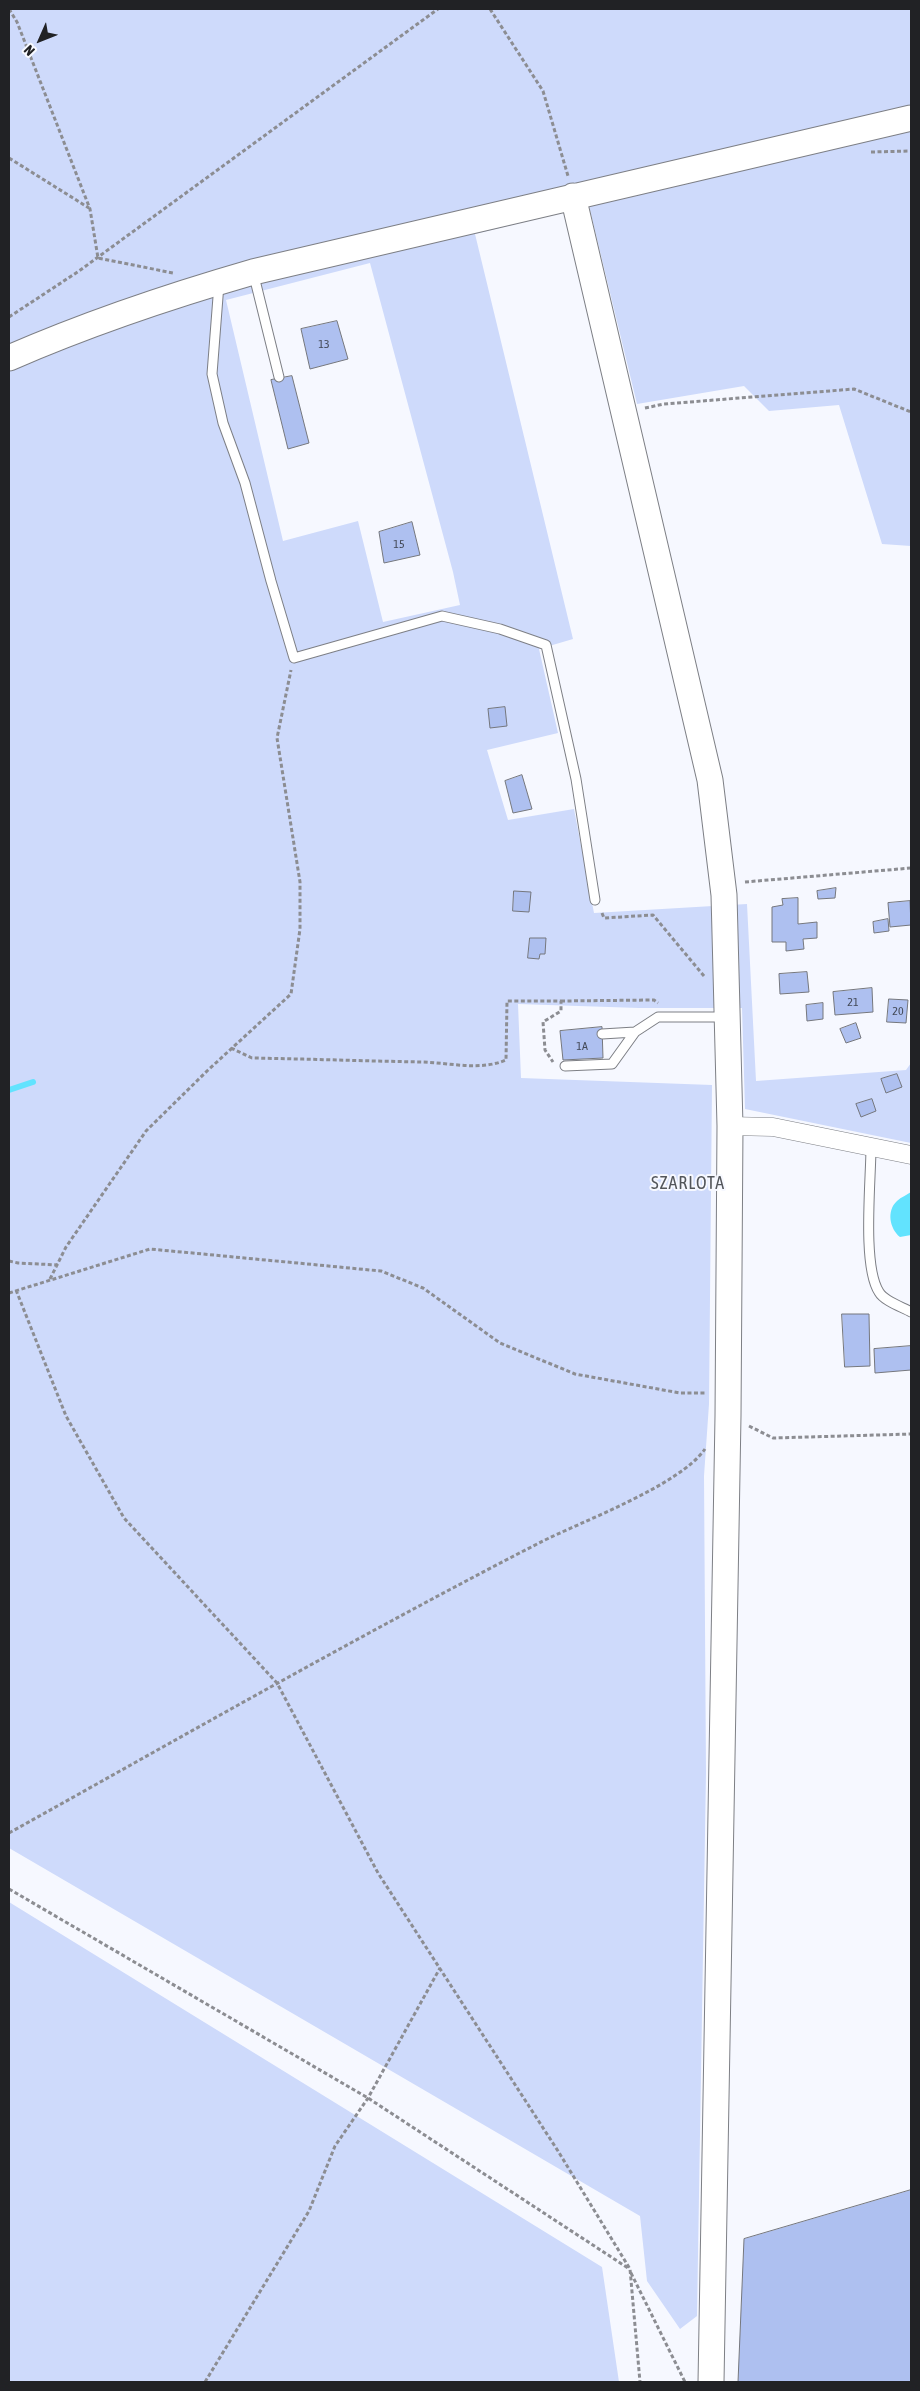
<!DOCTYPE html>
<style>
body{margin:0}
#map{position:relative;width:920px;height:2391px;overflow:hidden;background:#f6f8ff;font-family:"Asap Condensed",sans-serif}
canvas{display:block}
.frame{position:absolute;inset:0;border:10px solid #212225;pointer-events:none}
.north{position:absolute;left:15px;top:15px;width:50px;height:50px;-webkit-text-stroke:4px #f6f8ff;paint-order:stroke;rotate:226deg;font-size:14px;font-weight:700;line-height:20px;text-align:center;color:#212225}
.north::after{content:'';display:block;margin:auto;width:18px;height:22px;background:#212225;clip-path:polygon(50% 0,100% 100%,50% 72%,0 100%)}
</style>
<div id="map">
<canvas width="920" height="2391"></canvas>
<div class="frame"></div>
<div class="north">N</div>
</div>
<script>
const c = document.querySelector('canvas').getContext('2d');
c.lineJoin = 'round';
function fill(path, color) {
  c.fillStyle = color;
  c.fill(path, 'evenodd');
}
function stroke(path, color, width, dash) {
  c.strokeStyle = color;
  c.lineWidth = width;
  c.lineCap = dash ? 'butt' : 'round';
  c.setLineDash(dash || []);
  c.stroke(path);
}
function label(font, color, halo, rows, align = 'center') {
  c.font = font + ' "Asap Condensed",sans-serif';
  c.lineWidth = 4;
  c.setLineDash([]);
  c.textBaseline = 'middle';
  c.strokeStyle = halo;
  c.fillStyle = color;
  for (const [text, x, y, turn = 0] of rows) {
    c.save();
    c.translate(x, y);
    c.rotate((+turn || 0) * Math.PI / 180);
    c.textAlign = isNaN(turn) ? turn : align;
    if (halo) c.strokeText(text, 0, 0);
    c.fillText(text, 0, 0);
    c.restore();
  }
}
fill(new Path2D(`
 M9 9H911V546L882 544 839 405 769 411 744 386 637 404 589 206 475 234 573 639 539 649 558 733 487 750 508 820 574 809 594 913 747 904 756 1081 906 1070 911 1063V1143L745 1109 742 1008H639L518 1004 521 1078 712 1085 709 1404 704 1476 706 1773 697 2316 680 2329 647 2281 640 2216 9 1848ZM370 263 453 572 460 605 383 622 358 521 283 541 226 300Z
 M9 1902 602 2267 619 2382H9Z`), '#cedafb');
fill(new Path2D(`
 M911 1192V1235L900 1237C890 1229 886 1211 897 1201 901 1197 907 1195 911 1192Z`), '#62e3fe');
stroke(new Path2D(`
 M9 1090 33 1082`), '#62e3fe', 6);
const building = new Path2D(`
 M337 321 348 359 310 369 301 329Z
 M292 376 309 443 288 449 271 380Z
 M412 522 420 555 384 563 379 532Z
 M505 707 507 726 490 728 488 709Z
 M522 775 532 809 513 813 505 781Z
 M836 888 835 898 818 899 817 891Z
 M514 891 531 892 529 912 513 911Z
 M798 898V924L817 922V938L803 939 804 949 786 951V942H772V907L783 905 782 899Z
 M910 901 911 925 890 927 888 903Z
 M888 919 889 931 874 933 873 922Z
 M530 938H546L545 954H540L539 959 528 958Z
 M807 972 809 992 780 994 779 974Z
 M872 988 873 1012 835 1015 833 992Z
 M889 999 908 1000 906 1023 887 1022Z
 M823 1003V1019L807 1021 806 1005Z
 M856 1023 861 1038 846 1043 840 1029Z
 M602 1027 603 1058 563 1060 560 1031Z
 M897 1074 902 1087 886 1093 881 1079Z
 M872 1099 876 1111 861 1117 856 1104Z
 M842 1314H869L870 1366 845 1367Z
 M911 1346V1370L875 1373 874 1349Z
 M911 2190V2382H738L744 2239Z`);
fill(building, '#aec0f0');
stroke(building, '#75777d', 1);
const lane = new Path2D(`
 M253 272 279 377
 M219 284 212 374 223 423 245 483 271 581 294 658 442 616 500 629 546 645 576 779 595 900
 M602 1034 635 1032
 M565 1066 612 1064 635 1032 658 1017H727
 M871 1147C871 1180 862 1266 879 1292 884 1301 902 1307 911 1312`);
const street = new Path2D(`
 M730 1126 773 1127 911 1155`);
const secondary = new Path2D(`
 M573 196 710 780 724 895 730 1126 728 1416 711 2382
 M9 358C87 324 170 296 253 272L911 118`);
stroke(lane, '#7d7f85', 11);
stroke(street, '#7d7f85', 19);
stroke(secondary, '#7d7f85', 27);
stroke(new Path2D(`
 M9 9 17 22 90 209 98 258 173 273
 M490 9 543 91 568 176
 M871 152 911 151
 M9 158 89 208
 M9 317 79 271 438 9
 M645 408 664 404 854 389 911 412
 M745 882 911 868
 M602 913 604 918 653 915 704 976
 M561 1001 654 1000 658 1003
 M231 1048 252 1058C309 1059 366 1061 423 1062 451 1063 480 1071 506 1060L507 1001H561V1011L543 1022 545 1050 553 1062
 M9 1261 18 1263 58 1265
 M50 1279 66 1247 146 1131 207 1071 291 994 300 929V882L277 738 291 670
 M16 1290 66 1416 124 1518 277 1683 378 1873 558 2151 630 2269 640 2382
 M9 1293 150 1249 381 1271 423 1288 500 1343 575 1374 680 1393H706
 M749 1426 773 1438 911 1434
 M9 1833C185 1735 360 1635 539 1543 582 1521 679 1486 705 1449
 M9 1889 368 2098 628 2268
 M631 2273 685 2382
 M205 2382 309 2211 335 2146 368 2098 440 1968`), '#8c8d92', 3, [4, 2.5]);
stroke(lane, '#fff', 9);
stroke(street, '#fff', 18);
stroke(secondary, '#fff', 25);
label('12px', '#444a58', null, [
 ["13",324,344],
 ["15",399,544],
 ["21",853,1002],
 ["20",898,1011],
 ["1A",582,1046]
]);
c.letterSpacing = '1px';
label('18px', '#53565b', '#f6f8ff', [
 ["SZARLOTA",688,1183]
]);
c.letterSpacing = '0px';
</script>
